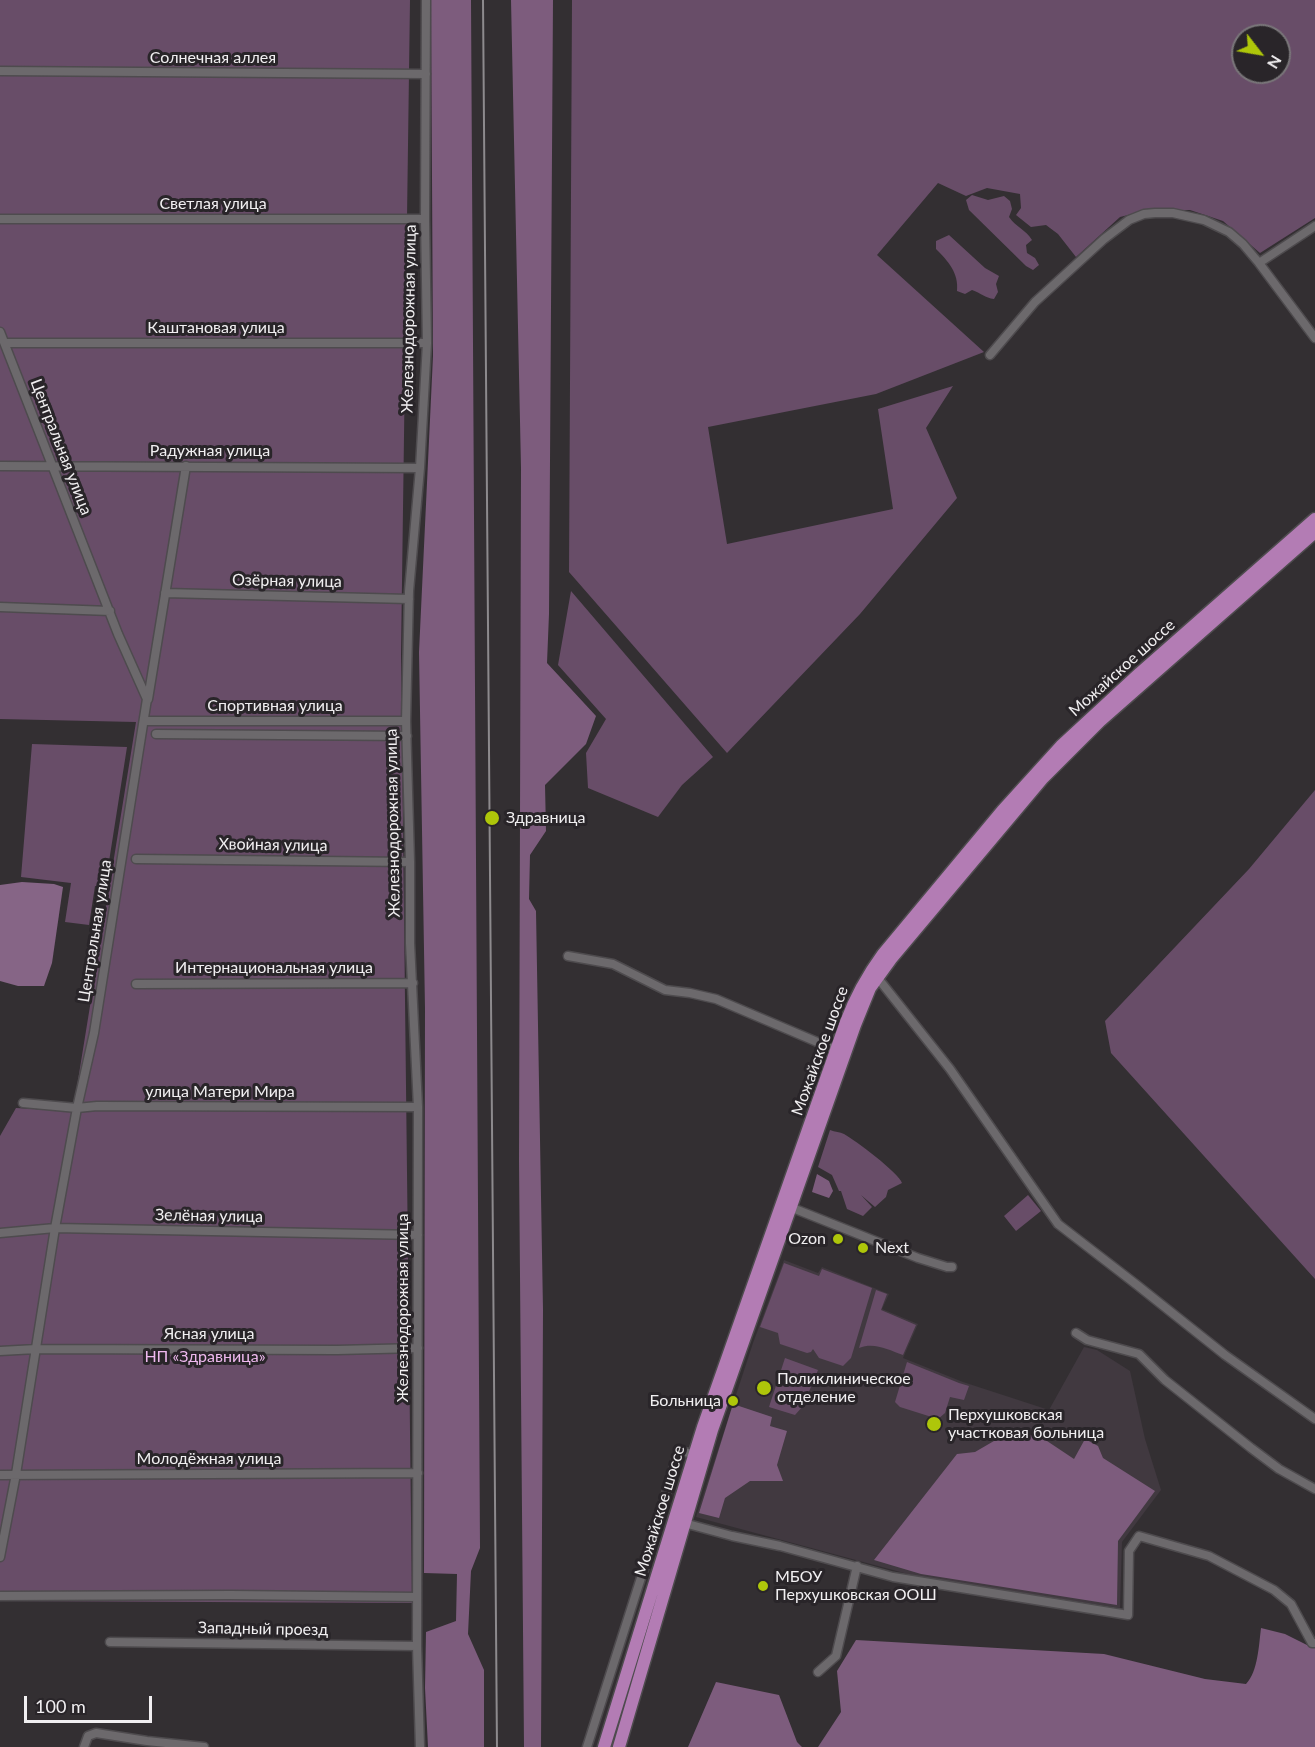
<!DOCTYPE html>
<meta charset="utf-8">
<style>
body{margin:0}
#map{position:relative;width:1315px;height:1747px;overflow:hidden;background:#332f32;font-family:Lato,sans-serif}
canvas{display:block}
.north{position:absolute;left:1231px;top:24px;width:60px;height:60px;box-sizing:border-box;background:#292529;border:2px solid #797679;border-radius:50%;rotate:121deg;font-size:16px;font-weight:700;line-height:24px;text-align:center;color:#f1eff1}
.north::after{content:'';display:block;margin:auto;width:21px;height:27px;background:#aec60a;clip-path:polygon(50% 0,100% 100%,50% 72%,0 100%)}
.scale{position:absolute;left:24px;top:1696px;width:128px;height:27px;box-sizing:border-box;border:3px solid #f1eff1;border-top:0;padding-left:8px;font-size:18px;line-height:21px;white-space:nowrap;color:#f1eff1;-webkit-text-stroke:4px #292529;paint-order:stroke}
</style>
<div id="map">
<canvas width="1315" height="1747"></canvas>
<div class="north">N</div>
<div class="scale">100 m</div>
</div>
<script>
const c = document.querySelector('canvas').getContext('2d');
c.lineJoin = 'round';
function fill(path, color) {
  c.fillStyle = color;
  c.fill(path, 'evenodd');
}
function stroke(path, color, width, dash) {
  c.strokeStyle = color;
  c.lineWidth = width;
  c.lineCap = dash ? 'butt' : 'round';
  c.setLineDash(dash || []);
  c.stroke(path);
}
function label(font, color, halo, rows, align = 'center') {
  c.font = font + ' Lato,sans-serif';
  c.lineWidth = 6;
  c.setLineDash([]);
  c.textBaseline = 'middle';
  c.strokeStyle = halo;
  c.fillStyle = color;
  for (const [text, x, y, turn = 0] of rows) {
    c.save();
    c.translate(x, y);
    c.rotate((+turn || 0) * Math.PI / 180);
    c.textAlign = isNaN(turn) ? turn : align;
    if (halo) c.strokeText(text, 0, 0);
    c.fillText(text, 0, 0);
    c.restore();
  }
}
fill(new Path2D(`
 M784 1260 818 1273 822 1267 889 1294 882 1309 918 1324 903 1358 963 1382 1049 1410 1084 1347 1097 1350 1130 1371 1145 1439 1161 1490 1122 1542 1120 1608 919 1577 696 1517 753 1343Z`), '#413940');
fill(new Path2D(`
 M0 0H410L401 654 412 1603 0 1601V1136L16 1108 73 1111 136 722 0 719Z
 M572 0H1315V218L1260 253 1223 221 1190 210H1148L1120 217 1076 257 1058 234 1046 225 1031 227 1016 215 1021 208 1020 194 987 188 966 196 938 183 877 255 984 352 876 394 708 427 727 544 893 509 878 409 953 386 926 428 957 498 860 614 727 753 569 572ZM1243 36H1279V72H1243Z
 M972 195 988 200 1004 196 1010 201 1012 209 1009 217C1016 227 1026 230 1032 240L1026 245 1027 253 1035 258 1039 265 1033 270 1026 266 969 210 966 200Z
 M949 235 985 268 999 276 996 284 998 292 994 299C985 298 981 293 972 290L965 294 957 291C959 273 948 261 936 249V241Z
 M571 591 713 757 682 785 658 817 588 788 586 753 606 719 558 665Z
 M32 744 127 747 105 887 95 886 89 925 65 922 71 883 21 877Z
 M1315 790V1279L1111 1053 1105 1021 1249 869Z
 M830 1130C835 1132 840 1132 844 1134 855 1140 899 1173 902 1183L888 1190 886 1197 875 1207 861 1195 872 1207 863 1216 847 1209 841 1191H839L832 1175 818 1167Z
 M1028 1195 1041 1211 1016 1231 1004 1216Z
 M784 1263 819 1276 822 1269 872 1288 851 1358 843 1366 819 1358 813 1349 811 1352 807 1353 780 1344 778 1333 760 1327Z
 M876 1290 887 1294 881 1310 916 1325 903 1355C888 1350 875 1342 859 1348Z
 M785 1358 818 1370 803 1406 795 1415 769 1407Z
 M907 1362 959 1383 969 1386 964 1400 950 1397 945 1413 938 1419 900 1407 895 1402Z`), '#684d68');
fill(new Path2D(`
 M431 0H471L480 1548 471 1571 468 1634 484 1670V1747H428L425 1688 426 1632 456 1621 457 1574 424 1573 425 1009 419 652 433 356Z
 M511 0H553L549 614 547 663 596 716 586 744 545 785 546 831 530 855 529 899 536 911 543 1310 541 1747H524L519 1159 521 468Z
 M817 1174 829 1181 833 1191 829 1198 812 1192Z
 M733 1404 772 1417 770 1426 787 1431 777 1465 783 1481H750L725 1498 719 1518 699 1513Z
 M1006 1434 1038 1435 1074 1459 1085 1439 1098 1446 1103 1458 1155 1491 1118 1541 1117 1605 921 1574 874 1560 957 1454 975 1452Z
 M1261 1628 1285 1634 1311 1647H1315V1747H818L841 1712 837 1671 856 1640 1104 1654 1205 1679 1246 1684C1258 1672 1259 1644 1261 1628Z
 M716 1682 779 1695 797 1742 802 1747H688Z`), '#7d5c7d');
fill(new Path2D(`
 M22 882 54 884 63 887 52 963 44 986H18L0 981V885Z`), '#866586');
const street = new Path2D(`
 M0 71 426 74
 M0 219H425
 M1259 263 1315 226
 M0 332 118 634 147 699 94 1033 77 1108 55 1228 16 1474 0 1557
 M5 343H427
 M990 355 1035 302 1104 239 1129 220 1144 214 1155 213H1173L1204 220 1229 232 1243 244 1259 263 1315 338
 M0 466 420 468
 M165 593 409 599
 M0 607 110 611
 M148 699 186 466
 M144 721H406
 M156 734 407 736
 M136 859 410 862
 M568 956 613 964 665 990 690 993 716 999 836 1050
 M877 977 950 1069 1058 1224 1137 1285 1225 1355 1315 1419
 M136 984 413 983
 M23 1103 77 1108 97 1106 418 1107
 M790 1207 918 1258 947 1267H952
 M0 1233 55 1228 418 1235
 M1076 1333 1087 1340 1139 1354 1165 1380 1251 1448 1279 1469 1315 1489
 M0 1351 36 1349 337 1350 418 1348
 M0 1475 418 1473
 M684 1523 732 1536 780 1546 893 1577 1128 1615 1129 1551 1139 1536 1209 1556 1274 1590 1291 1604 1312 1643H1315
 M0 1596 231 1595 417 1597
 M110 1642 417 1646
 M818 1672 836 1656 857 1566
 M84 1747 88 1736 96 1733 147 1741 204 1747
 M420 1747 417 1646 418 1107 410 943V862L406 721 409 591 420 468 427 343 425 219 426 0
 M587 1747 647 1559 677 1456 685 1452 695 1455`);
const primary = new Path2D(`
 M604 1747 703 1427 846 1022C855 998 867 976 883 954L1002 811 1061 746 1140 673 1315 519
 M619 1747 712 1430 855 1025 870 988 891 959 1043 778 1100 721 1315 532`);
stroke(street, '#4e4b4e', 11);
stroke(primary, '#4e4b4e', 15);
stroke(street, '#6c696c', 8);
stroke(primary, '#b37cb4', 12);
stroke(new Path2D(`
 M483 0 497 1747`), '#8d8a8d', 2);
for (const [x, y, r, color] of [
 [492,818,8,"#aec60a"],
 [838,1239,6,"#aec60a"],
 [863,1248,6,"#aec60a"],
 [764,1388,8,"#aec60a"],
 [733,1401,6,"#aec60a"],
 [934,1424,8,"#aec60a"],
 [763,1586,6,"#aec60a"]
]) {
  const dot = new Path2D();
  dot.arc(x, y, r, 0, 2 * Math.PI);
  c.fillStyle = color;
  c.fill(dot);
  stroke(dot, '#292529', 2);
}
label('16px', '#f1eff1', '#292529', [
 ["Солнечная аллея",213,58],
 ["Светлая улица",213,204],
 ["Железнодорожная улица",409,319,-89],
 ["Каштановая улица",216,328],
 ["Центральная улица",61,447,69],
 ["Радужная улица",210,451],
 ["Озёрная улица",287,581,1],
 ["Можайское шоссе",1122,668,-42],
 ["Спортивная улица",275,706],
 ["Железнодорожная улица",393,823,-91],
 ["Хвойная улица",273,845,1],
 ["Центральная улица",95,931,-81],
 ["Интернациональная улица",274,968],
 ["Можайское шоссе",820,1051,-70],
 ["улица Матери Мира",220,1092],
 ["Зелёная улица",209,1216,1],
 ["Железнодорожная улица",403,1308,-90],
 ["Ясная улица",209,1334],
 ["Молодёжная улица",209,1459],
 ["Можайское шоссе",660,1511,-73],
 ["Западный проезд",263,1629,1]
]);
label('16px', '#f1eff1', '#292529', [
 ["Здравница",506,818],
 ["Ozon",826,1239,"right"],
 ["Next",875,1248],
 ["Поликлиническое",777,1379],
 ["отделение",777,1397],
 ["Больница",721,1401,"right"],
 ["Перхушковская",948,1415],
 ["участковая больница",948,1433],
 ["МБОУ",775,1577],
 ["Перхушковская ООШ",775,1595]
], 'left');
label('16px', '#efb9ef', '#292529', [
 ["НП «Здравница»",205,1357]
]);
</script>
